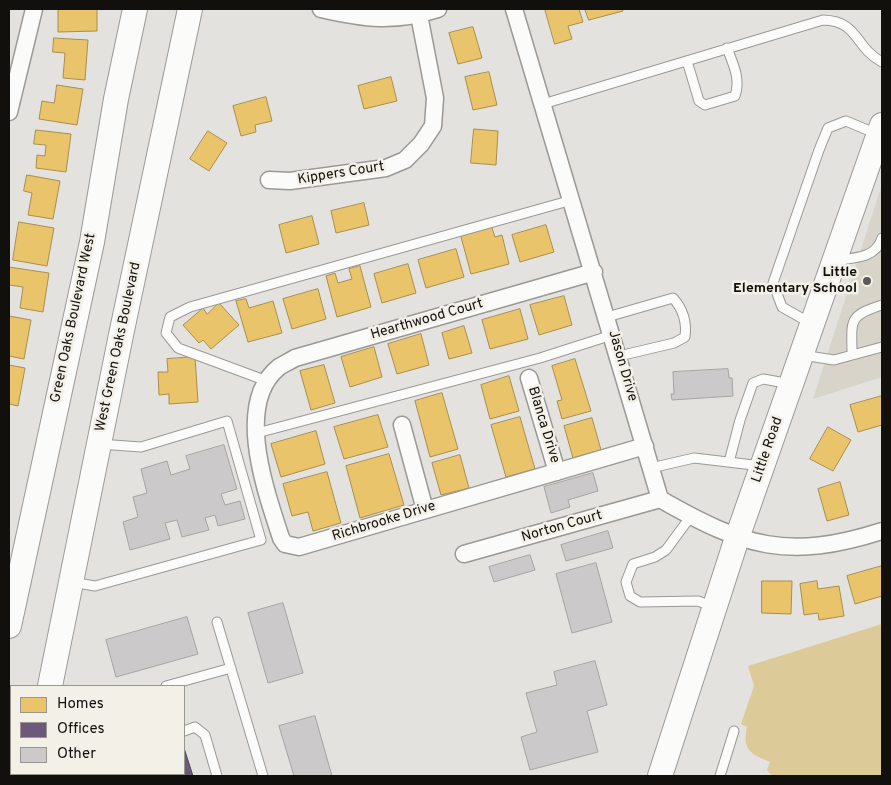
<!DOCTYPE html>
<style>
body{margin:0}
#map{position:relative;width:891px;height:785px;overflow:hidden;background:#e3e2de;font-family:Overpass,sans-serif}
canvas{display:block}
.frame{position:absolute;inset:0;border:10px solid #11100d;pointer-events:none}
.legend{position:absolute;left:10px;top:685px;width:175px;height:90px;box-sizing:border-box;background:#f3f0e8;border:1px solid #999690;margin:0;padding:6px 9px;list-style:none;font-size:15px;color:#11100d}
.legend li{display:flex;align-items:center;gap:10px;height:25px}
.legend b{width:25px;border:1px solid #999690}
</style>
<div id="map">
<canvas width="891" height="785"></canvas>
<div class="frame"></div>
<ul class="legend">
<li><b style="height:14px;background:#e9c46a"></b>Homes</li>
<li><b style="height:14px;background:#6d597a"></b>Offices</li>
<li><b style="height:14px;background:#cbc9c9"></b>Other</li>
</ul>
</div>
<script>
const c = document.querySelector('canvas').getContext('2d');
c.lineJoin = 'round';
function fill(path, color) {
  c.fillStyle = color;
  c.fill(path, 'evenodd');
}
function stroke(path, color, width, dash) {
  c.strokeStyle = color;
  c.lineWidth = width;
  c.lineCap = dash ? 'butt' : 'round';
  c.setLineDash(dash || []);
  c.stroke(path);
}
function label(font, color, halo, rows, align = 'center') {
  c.font = font + ' Overpass,sans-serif';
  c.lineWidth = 5;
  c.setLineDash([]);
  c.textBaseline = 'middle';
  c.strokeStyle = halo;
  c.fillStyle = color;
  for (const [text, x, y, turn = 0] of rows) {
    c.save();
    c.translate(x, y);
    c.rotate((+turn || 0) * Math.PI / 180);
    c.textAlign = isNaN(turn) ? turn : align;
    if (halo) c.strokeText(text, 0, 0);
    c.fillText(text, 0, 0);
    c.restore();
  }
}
fill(new Path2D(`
 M882 184V377L813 399Z`), '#d8d4ca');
fill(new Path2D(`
 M882 624V776H772L767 770 770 762C750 754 742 749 747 727L741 724 754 686 748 666Z`), '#dcca98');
const homes = new Path2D(`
 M73 9H97V31L58 32V10Z
 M545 9H579L583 22 568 26 572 39 555 44Z
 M585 9H622L623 11 589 20Z
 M473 27 482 58 458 64 449 33Z
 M54 38 88 40 85 80 63 78 65 53 53 52Z
 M489 72 497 105 473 110 465 77Z
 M391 77 397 101 364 109 358 86Z
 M57 85 83 89 77 125 39 119 42 101 54 103Z
 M266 97 272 121 255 125 256 132 241 136 233 106Z
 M474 129 498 131 496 165 471 163Z
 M36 130 71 134 66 172 36 168 37 155 45 156 46 145 34 144Z
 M208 131 227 143 209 171 190 159Z
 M27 175 60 181 53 219 28 215 32 193 24 191Z
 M364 203 369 225 336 233 331 211Z
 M312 216 319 244 286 253 279 225Z
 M19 222 54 228 47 266 13 260Z
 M491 225 495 237 502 235 509 264 471 274 460 233Z
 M546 225 554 252 520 262 512 235Z
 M456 249 464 277 426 288 418 260Z
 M408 264 416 293 382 303 374 274Z
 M360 266 371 307 337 317 326 276 335 273 338 283 352 279 349 269Z
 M9 267 49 273 43 312 20 308 23 287 9 285Z
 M318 289 326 319 292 329 283 299Z
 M564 296 572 325 539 335 530 305Z
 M246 299 249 308 273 301 282 333 248 342 236 301Z
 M219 303 239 325 211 349 203 340 199 343 183 325 203 308 207 314Z
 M520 309 528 339 490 349 482 320Z
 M9 316 31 320 24 359 9 356Z
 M464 326 472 353 449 359 442 333Z
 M421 334 429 365 397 374 388 344Z
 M374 347 382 377 350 387 341 357Z
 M195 357 198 402 169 404V394L159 395 158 372H168L167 359Z
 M575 359 591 411 562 419 557 401 562 400 552 366Z
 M9 365 25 368 18 406 9 404Z
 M324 365 335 403 311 410 300 371Z
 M509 376 519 411 490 419 481 385Z
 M442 393 458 449 430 457 415 401Z
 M882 396V425L858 432 850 405Z
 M378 415 388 447 344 459 334 427Z
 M520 417 535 469 506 477 491 425Z
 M592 418 601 450 573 458 564 426Z
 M828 427 851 440 833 471 810 459Z
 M316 431 325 464 281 477 271 444Z
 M389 454 404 505 360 518 346 466Z
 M460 455 469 488 441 495 432 463Z
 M327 472 341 523 313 531 308 512 292 516 283 484Z
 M840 482 849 515 827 521 818 489Z
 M882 566V596L855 604 847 576Z
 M762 581H792L791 614 762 613Z
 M817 581 818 589 839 586 844 616 819 620 818 613 804 615 800 584Z`);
fill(homes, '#e9c46a');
stroke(homes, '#a88e4e', 1);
const offices = new Path2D(`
 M184 748 193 776H114L113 774H184Z`);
fill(offices, '#6d597a');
stroke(offices, '#514359', 1);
const building = new Path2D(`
 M728 369 729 378H732L733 396 672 400 671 394H674L673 372Z
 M224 445 237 489 221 494 225 505 240 501 245 519 218 526 215 515 205 518 209 530 182 537 177 520 165 523 170 539 130 550 123 522 138 517 133 497 147 493 141 469 167 461 171 475 190 469 186 456Z
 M593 473 598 491 568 500 570 507 551 513 544 487Z
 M608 531 613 548 566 561 561 545Z
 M530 555 535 570 494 582 489 567Z
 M596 563 612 622 572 633 556 574Z
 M283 603 303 673 268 683 248 613Z
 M187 617 198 654 116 677 106 640Z
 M595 661 607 705 587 711 598 752 530 770 521 737 537 732 526 693 557 685 554 672Z
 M315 716 332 776H294L279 726Z`);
fill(building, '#cbc9c9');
stroke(building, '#a5a4a4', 1);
const lane = new Path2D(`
 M687 61 699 101 705 105 735 96C741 79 733 64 727 48
 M543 104 823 20C859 21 854 47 882 62
 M837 260C855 258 876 258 882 238
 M607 317 673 298C683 309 687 322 685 337L674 343 619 356
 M812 324 782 307 773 283 819 150 828 128 846 121 877 134
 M802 355 834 360 882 347
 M852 355C852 321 847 316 882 305
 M267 381 178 348 166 333 170 317 190 307 572 200
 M257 433 540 358 612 335
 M729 462 740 420 753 383 763 379 791 384
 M651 468 694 458 762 466
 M691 516 666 550 655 557 633 564 626 582 630 596 640 602 698 601 714 607
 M71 582 95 586 261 540 227 421 141 447 99 444
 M217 622 263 776
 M166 686 231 668
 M184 731 195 727 205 735 217 776
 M89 774 90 776
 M720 776 734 731`);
const street = new Path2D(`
 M321 9C364 19 395 23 438 9
 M514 9 660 499C744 547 788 561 882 531
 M9 112 34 9
 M269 180 290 181 386 168 405 160 421 144 433 126 435 98 419 15
 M594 272 295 358C290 361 284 364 279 367 233 404 267 494 281 538L285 544 299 547 645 446
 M529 378 557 472
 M402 425 425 510
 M464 554 660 499`);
const secondary = new Path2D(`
 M9 626 92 242 116 99 135 9
 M50 686 121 335 190 9
 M32 776 33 774
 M660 776 737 538 882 125`);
stroke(lane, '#9a9996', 11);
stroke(street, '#9a9996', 19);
stroke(secondary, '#9a9996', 26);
stroke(lane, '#fbfbfa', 9);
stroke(street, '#fbfbfa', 16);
stroke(secondary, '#fbfbfa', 24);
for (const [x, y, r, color] of [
 [867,281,5,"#5a5a56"]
]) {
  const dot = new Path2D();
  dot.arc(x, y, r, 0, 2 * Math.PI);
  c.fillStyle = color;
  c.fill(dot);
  stroke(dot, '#f3f0e8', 2);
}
label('14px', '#11100d', '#f3f0e8', [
 ["Kippers Court",341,174,-9],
 ["Green Oaks Boulevard West",74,318,-78],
 ["Hearthwood Court",427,320,-16],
 ["West Green Oaks Boulevard",119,347,-78],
 ["Jason Drive",622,366,74],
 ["Blanca Drive",543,425,73],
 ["Little Road",768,450,-71],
 ["Richbrooke Drive",384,522,-17],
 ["Norton Court",562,527,-16]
]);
label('bold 14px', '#11100d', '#f3f0e8', [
 ["Little",857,273],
 ["Elementary School",857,289]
], 'right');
</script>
